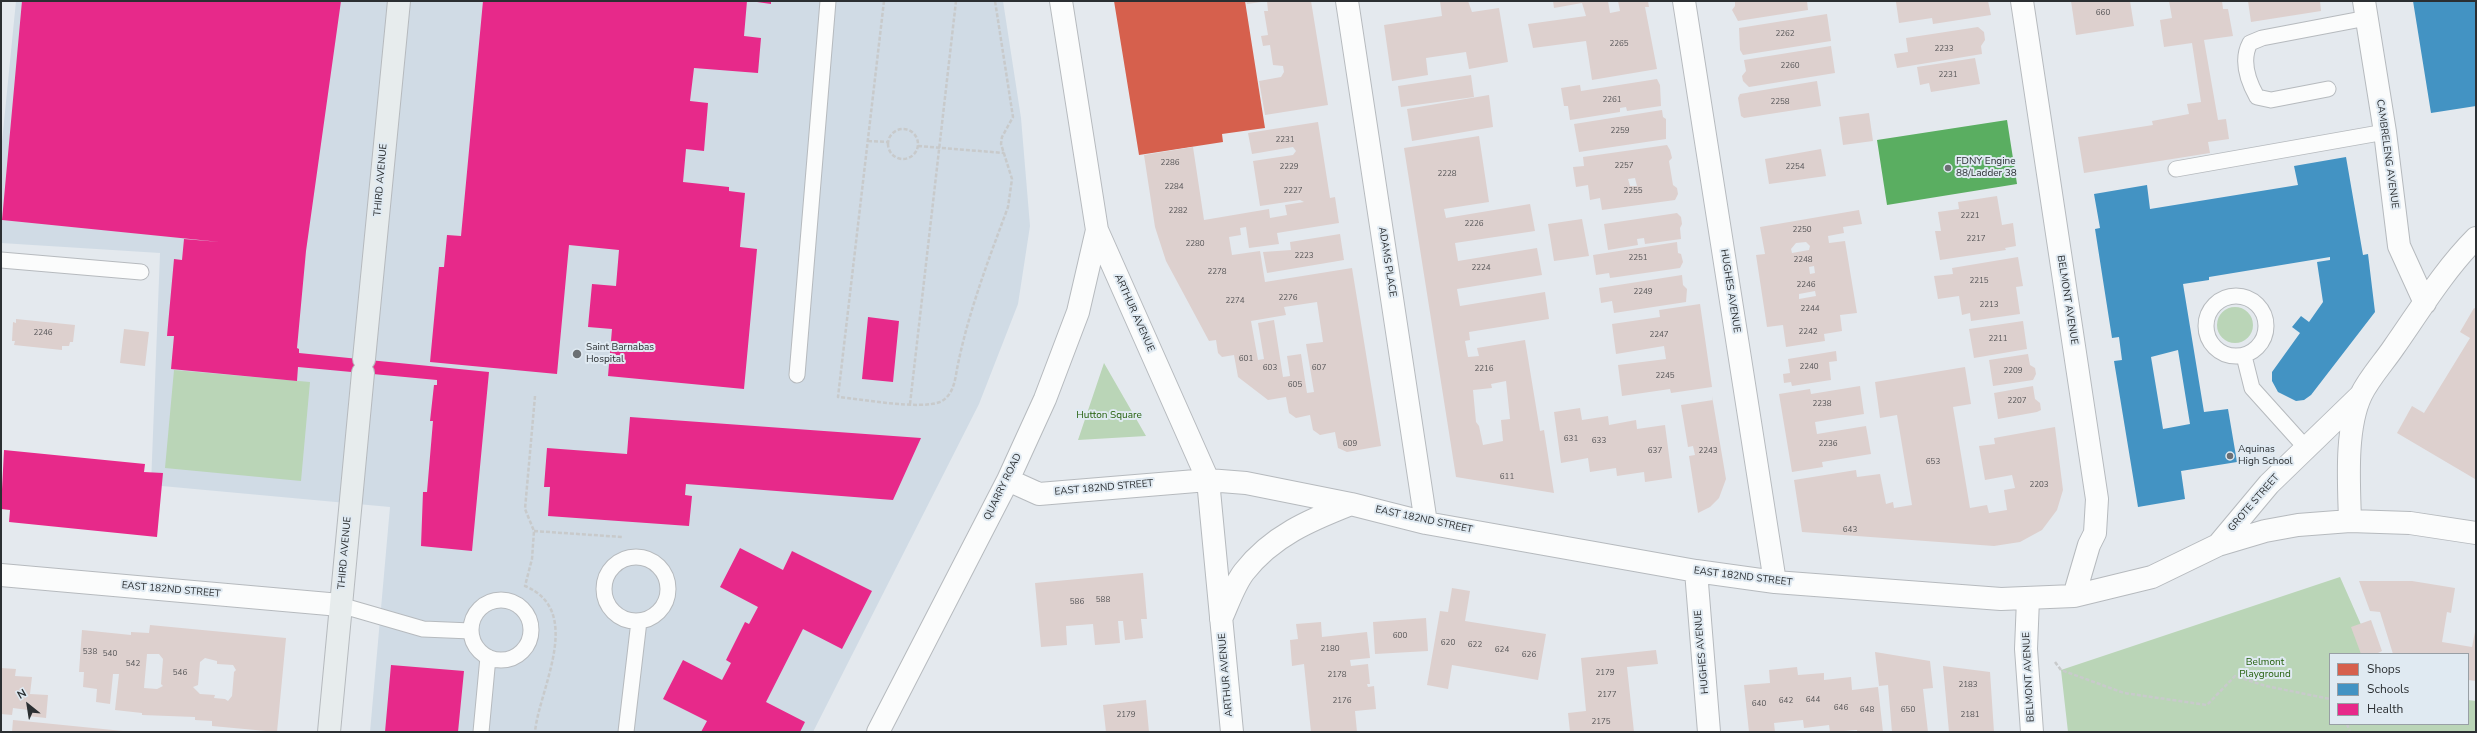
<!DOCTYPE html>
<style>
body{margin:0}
#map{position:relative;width:2477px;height:733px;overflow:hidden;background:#e4e9ee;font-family:"Nunito Sans",sans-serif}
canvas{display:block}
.frame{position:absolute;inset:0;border:2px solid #2b2f32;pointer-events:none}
.legend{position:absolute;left:2329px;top:653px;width:140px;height:72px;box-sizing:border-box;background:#e0eaf2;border:1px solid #989fa5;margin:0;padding:5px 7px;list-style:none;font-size:12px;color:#2b2f32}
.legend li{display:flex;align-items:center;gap:8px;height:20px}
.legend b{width:20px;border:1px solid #989fa5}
.north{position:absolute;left:8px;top:685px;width:40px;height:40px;-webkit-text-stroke:3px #e0eaf2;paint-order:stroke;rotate:330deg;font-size:11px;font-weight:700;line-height:16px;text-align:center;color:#2b2f32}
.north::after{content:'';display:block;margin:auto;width:14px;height:18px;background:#2b2f32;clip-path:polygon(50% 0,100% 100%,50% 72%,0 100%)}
</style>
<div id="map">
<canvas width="2477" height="733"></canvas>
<div class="frame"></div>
<ul class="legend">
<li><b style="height:11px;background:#d6604d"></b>Shops</li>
<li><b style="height:11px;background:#4393c3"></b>Schools</li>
<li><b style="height:11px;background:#e7298a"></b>Health</li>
</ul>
<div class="north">N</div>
</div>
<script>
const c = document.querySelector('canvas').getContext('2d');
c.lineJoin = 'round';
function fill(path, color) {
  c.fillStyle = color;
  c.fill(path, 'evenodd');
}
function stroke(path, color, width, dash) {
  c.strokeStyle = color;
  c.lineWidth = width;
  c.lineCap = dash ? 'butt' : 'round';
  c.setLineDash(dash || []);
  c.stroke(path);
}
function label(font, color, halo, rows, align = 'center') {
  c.font = font + ' "Nunito Sans",sans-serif';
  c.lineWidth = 4;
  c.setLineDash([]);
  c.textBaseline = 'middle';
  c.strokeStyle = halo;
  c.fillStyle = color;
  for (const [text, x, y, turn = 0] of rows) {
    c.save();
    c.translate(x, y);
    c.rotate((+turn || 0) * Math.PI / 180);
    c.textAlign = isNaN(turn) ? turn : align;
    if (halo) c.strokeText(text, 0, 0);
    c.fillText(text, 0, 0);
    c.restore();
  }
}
fill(new Path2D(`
 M16 1H1003L1021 118 1030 226 1018 304 979 404 813 732H370L390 507 151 485 160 253 1 243V152Z`), '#d0dbe5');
fill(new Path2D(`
 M2217 325a18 18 0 1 1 36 0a18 18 0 1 1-36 0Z
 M1104 363 1146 436 1078 440Z
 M174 370 310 382 301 481 165 468Z
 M2340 577 2374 654H2330V724H2468V700L2476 701V732H2068L2061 670Z`), '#bad5b7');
fill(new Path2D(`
 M1114 1H1245L1265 128 1222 134 1223 142 1139 155Z`), '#d6604d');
fill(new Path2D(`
 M2413 1H2476V106L2431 113Z
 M2346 157 2363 255 2368 254 2375 312 2311 395 2304 400 2296 401 2278 392 2272 381V372L2300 333 2292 327 2301 316 2309 322 2323 302 2317 262 2330 260V257L2209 277V280L2183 284 2204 412 2228 409 2237 462 2181 471 2185 499 2138 507 2114 361 2122 360 2119 337 2112 338 2095 229 2100 228 2094 194 2147 185 2150 209 2298 185 2294 166ZM2178 350 2190 424 2163 429 2151 357Z`), '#4393c3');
fill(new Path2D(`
 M22 1H341L306 251 297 348 299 349V353L489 372 472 551 421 546 423 492H427L433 421H430L434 385H437V380L298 367 297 381 171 369 174 336H167L174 259 182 260 184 239 220 242 2 220Z
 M483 1H747L744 36 761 38 758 73 694 68 690 101 708 103 704 151 686 149 683 182 729 187V191L745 193 740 247 757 249 744 389 608 376 612 329 588 327 592 284 616 286 619 250 569 245 557 374 430 362 439 267H444L447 235 461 236Z
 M750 1H771V4Z
 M868 317 899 321 893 382 862 379Z
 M630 417 921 438 893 500 686 484 685 495 692 496 689 526 548 516 550 487H544L547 448 627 454Z
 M4 450 145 464 144 472 163 473 157 537 9 522 10 510 1 509Z
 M740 548 783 570 792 551 872 591 842 649 803 629 766 702 805 722 800 732H701L707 721 663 699 683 660 722 680 731 663 726 660 745 622 749 624 758 607 720 587Z
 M391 665 464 671 458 732H385Z`), '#e7298a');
fill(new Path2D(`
 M2007 120 2017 184 1887 205 1877 140Z`), '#5aae61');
fill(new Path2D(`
 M1246 1H1261V2L1247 4Z
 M1267 1H1311L1328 105 1265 115 1259 81 1281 77 1284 72 1283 66 1273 65 1270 45 1263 46 1261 36 1268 35 1264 11H1268Z
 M1440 1H1468L1472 12 1499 8 1508 62 1469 69 1466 52 1426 58 1428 75 1392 81 1384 25 1442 16Z
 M1553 1H1608L1610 13 1620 11 1618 1H1648L1649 7H1645L1657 69 1592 80 1586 41 1533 48 1528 24 1586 16 1582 3 1554 8Z
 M1735 1H1807L1808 10 1738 21 1732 10 1735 6Z
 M1988 1 1991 15 1933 24 1932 18 1899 23 1896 2Z
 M2071 1H2130L2134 26 2076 35Z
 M2169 1H2222L2223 9H2228L2233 36 2204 40 2218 120 2226 119 2229 139 2208 142 2210 153 2084 173 2078 137 2153 125 2152 121 2189 114 2187 104 2201 102 2192 43 2164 47 2160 20 2172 18Z
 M2248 1H2320L2321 11 2251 22Z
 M1827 14 1831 41 1743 55 1740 50 1739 28Z
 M1978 27 1984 32 1985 40 1981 46 1982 54 1897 68 1894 54 1908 52 1906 38Z
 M1831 46 1835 73 1749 87 1743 81 1742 76 1746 71 1744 60Z
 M1975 58 1980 84 1931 92 1929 83 1920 85 1917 67Z
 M1471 75 1474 97 1401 107 1398 86Z
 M1657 79 1660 85 1661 106 1627 111 1626 107 1620 108V112L1570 120 1568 106H1564L1561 88 1580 85 1581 91Z
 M1817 81 1821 106 1744 118 1741 116 1738 98 1740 94Z
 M1489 95 1493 127 1412 141 1407 109Z
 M1662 110 1663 117 1666 119V139L1579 152 1574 124Z
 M1869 113 1873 141 1843 145 1839 117Z
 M1318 122 1330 198 1335 197 1339 223 1277 233 1279 244 1249 248 1246 227 1240 228 1241 235 1229 237 1232 255 1260 251 1265 282 1352 268 1381 446 1347 452 1338 448 1335 432 1320 435 1313 430 1310 415 1296 418 1289 413 1286 397 1268 400 1238 377 1234 355 1222 357 1218 353 1216 340 1209 341 1166 261 1155 227 1144 155 1193 147 1204 220 1269 209 1270 218 1287 215 1285 205 1304 202 1300 200 1260 206 1253 161 1293 155 1296 151 1293 147 1252 154 1248 133ZM1317 302 1323 342 1306 344 1314 392 1307 393 1301 354 1287 356 1290 376 1283 377 1274 320 1258 323 1264 359 1258 360 1251 321 1286 315 1284 307Z
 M1479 136 1489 202 1444 209 1446 218 1530 204 1535 231 1455 243 1458 261 1537 248 1542 275 1457 289 1460 306 1545 292 1549 319 1469 332 1470 340 1465 341 1468 357 1479 356 1477 348 1525 340 1540 431 1544 430 1554 493 1456 477 1404 148ZM1506 381 1510 419 1501 420 1503 441 1483 445 1479 426 1476 422 1473 390 1492 388 1491 384Z
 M1667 145 1670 150 1672 158 1669 161 1673 185 1677 188 1678 194 1675 200 1602 210 1600 198 1590 200 1588 185 1576 187 1573 167 1584 166 1583 157ZM1635 178 1637 186H1630L1628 179Z
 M1821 149 1826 176 1769 184 1765 159Z
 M1997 196 2002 225 2013 223 2016 246 2005 248 2006 250 1940 260 1935 231H1941L1938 212 1959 209 1958 202Z
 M1859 210 1862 224 1843 227 1844 233 1828 236 1829 243 1845 241 1857 313 1840 315 1842 331 1824 334 1825 341 1786 347 1783 325 1767 327 1756 255 1765 254 1760 227ZM1806 242 1810 246 1809 250 1792 253 1791 249 1796 243ZM1814 266 1815 273 1810 274 1809 267ZM1815 291 1816 296 1799 299V294Z
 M1677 213 1681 217 1682 224 1680 228 1681 239 1645 244 1644 238 1637 239 1638 245 1608 250 1604 224Z
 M1582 219 1589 256 1554 261 1548 224Z
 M1340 234 1344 260 1267 273 1263 252 1291 250 1290 242Z
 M1677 242 1678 253 1681 254 1683 262 1680 268 1610 278 1609 273 1596 275 1593 255Z
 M2018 257 2023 286 2016 287 2020 314 1971 321 1970 313 1962 315 1959 296 1938 299 1934 276 1953 274 1952 268Z
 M1682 275 1683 285 1687 289 1686 302 1614 313 1612 301 1601 303 1599 288Z
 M1700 304 1712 387 1671 393 1670 389 1622 396 1618 365 1666 359 1664 346 1616 354 1612 324 1660 317 1659 310Z
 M2474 308 2476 309 2475 479 2397 433 2412 406 2424 413 2470 338 2460 332Z
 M16 319 75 325 73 342H70L69 346H62V350L14 345 15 341H12L13 322 16 323Z
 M2023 321 2027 349 1974 358 1969 329Z
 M124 329 149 332 145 366 120 363Z
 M1836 351 1837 361 1829 362 1831 380 1792 386 1791 382 1784 383 1783 374 1790 373 1788 359Z
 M2028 354 2030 365 2035 368 2036 374 2033 380 1993 386 1989 360Z
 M1965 367 1971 404 1953 407 1970 508 1987 505 1989 513 2007 510 2004 490 2015 488 2012 475 1985 480 1979 446 1995 444 1994 438 2055 427 2063 490 2057 510 2042 530 2020 542 1994 546 1802 532 1794 480 1856 470 1857 477 1880 474 1886 504 1893 502 1894 508 1912 505 1897 415 1880 418 1875 382Z
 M1860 386 1864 414 1815 422 1817 434 1866 426 1871 454 1822 462 1823 467 1792 472 1779 394 1810 389 1811 394Z
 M2033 386 2035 399 2040 403 2041 410 2037 412 1998 419 1994 393Z
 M1712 396 1726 479 1719 498 1710 507 1698 513 1689 456 1695 455 1693 446 1688 447 1681 405 1713 400Z
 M1580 408 1582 420 1608 416 1609 425 1636 420 1637 429 1665 425 1672 478 1645 482 1644 472 1617 476 1616 468 1590 472 1588 458 1561 463 1554 412Z
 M1143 573 1147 619H1141L1143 638 1125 640 1123 621H1118L1120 643 1095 645 1093 624 1066 626 1067 645 1041 647 1035 583Z
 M2359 581H2412L2455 588 2451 613 2447 612 2442 642 2472 647 2476 627V681L2468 680V654H2393L2380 612 2370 611Z
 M1452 588 1470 591 1465 621 1546 634 1538 680 1452 665 1448 689 1427 685 1440 611 1448 612Z
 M1426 618 1428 651 1375 654 1373 622Z
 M2371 620 2382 651 2376 654H2361L2351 627Z
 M1321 622 1322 637 1367 632 1370 658 1350 660 1351 666 1368 664 1370 684H1367L1368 687 1374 686 1376 709 1355 711 1357 732H1311L1304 664 1292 666 1290 640 1298 639 1296 624Z
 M150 625 286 638 277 732 212 726V721L195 720V717L142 715V713L115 710 119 674H113L110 704 96 702 97 689 83 687 84 672H79L82 630 131 635V632L149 633ZM147 654H159L163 659 161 684 163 686 157 689 144 688ZM205 658 217 661V664L233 665 236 670 234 672 232 696 228 701 225 699 214 698 215 695 200 694 193 687 198 685 200 662Z
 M1656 650 1658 664 1627 667 1634 732H1570L1568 713 1586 711 1581 658Z
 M1875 652 1930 661 1933 688 1923 689 1928 732H1892L1888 685 1879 686Z
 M1943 666 1990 672 1994 732H1949Z
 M1797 667 1798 675 1824 673V680L1851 677 1852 690 1878 687 1883 732H1857V730L1830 732 1829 725 1804 728 1803 720 1774 723 1775 732H1749L1744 685 1770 683 1769 670Z
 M1 668 16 669 15 676 32 677 30 694 48 695 46 718 28 716V710L13 708 12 715 1 714Z
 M1146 700 1149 732H1106L1103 705Z
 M13 720 123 731V732H12Z`), '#ddd0ce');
const lane = new Path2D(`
 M2328 89 2271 100 2257 97C2248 81 2241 60 2250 43L2262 38 2367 18
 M2176 169 2385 132
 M1 260 141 272
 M2206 326a30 30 0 1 1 60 0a30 30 0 1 1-60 0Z
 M2244 356 2252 388 2306 448
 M797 375 828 1
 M604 589a32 32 0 1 1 64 0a32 32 0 1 1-64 0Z
 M471 630a30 30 0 1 1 60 0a30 30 0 1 1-60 0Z
 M340 605 423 629 471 631
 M481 732 488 657
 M626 732 639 621`);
const street = new Path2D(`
 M1061 1 1097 230 1208 480 1232 732
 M1347 1 1426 523
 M1684 1 1775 582
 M2022 1 2097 499 2095 533 2089 545 2074 596
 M2364 1 2385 132 2399 246 2425 303
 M1008 480 1039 494 1208 480 1246 483 1351 504 1426 523 1696 571 1775 582 2001 599 2074 596 2152 577 2218 545 2265 531 2298 525 2350 521 2410 523 2476 533
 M2350 521C2349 484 2345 429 2361 395 2369 378 2384 362 2394 347 2420 310 2444 270 2476 238
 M2218 545 2269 484 2361 395
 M1696 571 1709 732
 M1 575 340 605
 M2028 599 2026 649 2032 732
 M1221 619C1228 604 1234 585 1244 572 1272 536 1310 520 1351 504
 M878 732 1008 480 1045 399 1078 312 1097 230`);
const secondary = new Path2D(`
 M364 359 399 1
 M329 732 363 373`);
stroke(lane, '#b6babe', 17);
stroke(street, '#b6babe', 24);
stroke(secondary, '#b6babe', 24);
stroke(new Path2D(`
 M884 1 838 397C862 399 919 410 940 402 953 396 955 381 957 369 968 313 988 261 1008 207L1012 179 1001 144 1002 137 1013 117 995 1
 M888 144a15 15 0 1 1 30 0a15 15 0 1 1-30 0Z
 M868 141 888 142
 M918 146 1004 153
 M535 396 525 509 534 531 532 559 525 586C585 611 539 689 535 732
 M910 404 956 1
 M534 531 622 537
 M2055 662 2061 670 2124 693 2207 705 2235 676 2266 686 2330 699
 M2347 724 2350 732`), '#c8cacb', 2.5, [4, 2]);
stroke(lane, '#fbfcfc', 15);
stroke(street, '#fbfcfc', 22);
stroke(secondary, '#e7eced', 22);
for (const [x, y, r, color] of [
 [1948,168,4,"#6c7074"],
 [577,354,5,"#6c7074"],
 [2230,456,4,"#6c7074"]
]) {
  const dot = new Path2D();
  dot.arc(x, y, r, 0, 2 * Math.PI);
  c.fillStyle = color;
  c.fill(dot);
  stroke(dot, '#e0eaf2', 1.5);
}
label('8px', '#585759', null, [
 ["660",2103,13],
 ["2262",1785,34],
 ["2265",1619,44],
 ["2233",1944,49],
 ["2260",1790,66],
 ["2231",1948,75],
 ["2261",1612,100],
 ["2258",1780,102],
 ["2259",1620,131],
 ["2231",1285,140],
 ["2286",1170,163],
 ["2257",1624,166],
 ["2229",1289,167],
 ["2254",1795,167],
 ["2228",1447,174],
 ["2284",1174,187],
 ["2227",1293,191],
 ["2255",1633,191],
 ["2282",1178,211],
 ["2221",1970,216],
 ["2226",1474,224],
 ["2250",1802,230],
 ["2217",1976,239],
 ["2280",1195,244],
 ["2223",1304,256],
 ["2251",1638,258],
 ["2248",1803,260],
 ["2224",1481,268],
 ["2278",1217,272],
 ["2215",1979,281],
 ["2246",1806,285],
 ["2249",1643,292],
 ["2276",1288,298],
 ["2274",1235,301],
 ["2213",1989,305],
 ["2244",1810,309],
 ["2242",1808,332],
 ["2246",43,333],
 ["2247",1659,335],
 ["2211",1998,339],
 ["601",1246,359],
 ["2240",1809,367],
 ["603",1270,368],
 ["607",1319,368],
 ["2216",1484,369],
 ["2209",2013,371],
 ["2245",1665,376],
 ["605",1295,385],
 ["2207",2017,401],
 ["2238",1822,404],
 ["631",1571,439],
 ["633",1599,441],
 ["609",1350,444],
 ["2236",1828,444],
 ["637",1655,451],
 ["2243",1708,451],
 ["653",1933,462],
 ["611",1507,477],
 ["2203",2039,485],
 ["643",1850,530],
 ["588",1103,600],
 ["586",1077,602],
 ["600",1400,636],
 ["620",1448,643],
 ["622",1475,645],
 ["2180",1330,649],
 ["624",1502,650],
 ["538",90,652],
 ["540",110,654],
 ["626",1529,655],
 ["542",133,664],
 ["546",180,673],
 ["2179",1605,673],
 ["2178",1337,675],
 ["2183",1968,685],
 ["2177",1607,695],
 ["644",1813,700],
 ["2176",1342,701],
 ["642",1786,701],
 ["640",1759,704],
 ["646",1841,708],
 ["648",1867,710],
 ["650",1908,710],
 ["2179",1126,715],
 ["2181",1970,715],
 ["2175",1601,722]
]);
label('10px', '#2b2f32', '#e0eaf2', [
 ["CAMBRELENG AVENUE",2387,154,82],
 ["THIRD AVENUE",381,180,-85],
 ["ADAMS PLACE",1387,262,81],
 ["HUGHES AVENUE",1730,291,81],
 ["BELMONT AVENUE",2067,300,81],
 ["ARTHUR AVENUE",1134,313,66],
 ["QUARRY ROAD",1003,487,-64],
 ["EAST 182ND STREET",1104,488,-5],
 ["GROTE STREET",2254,503,-49],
 ["EAST 182ND STREET",1424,520,12],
 ["THIRD AVENUE",345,553,-85],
 ["EAST 182ND STREET",1743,577,7],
 ["EAST 182ND STREET",171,590,5],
 ["HUGHES AVENUE",1702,652,-95],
 ["ARTHUR AVENUE",1226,675,-95],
 ["BELMONT AVENUE",2029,677,-93]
]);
label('10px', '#2b2f32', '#e0eaf2', [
 ["FDNY Engine",1956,162],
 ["88/Ladder 38",1956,174],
 ["Saint Barnabas",586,348],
 ["Hospital",586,360],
 ["Aquinas",2238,450],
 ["High School",2238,462]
], 'left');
label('10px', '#25600d', '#e0eaf2', [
 ["Hutton Square",1109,416],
 ["Belmont",2265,663],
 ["Playground",2265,675]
]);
</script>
